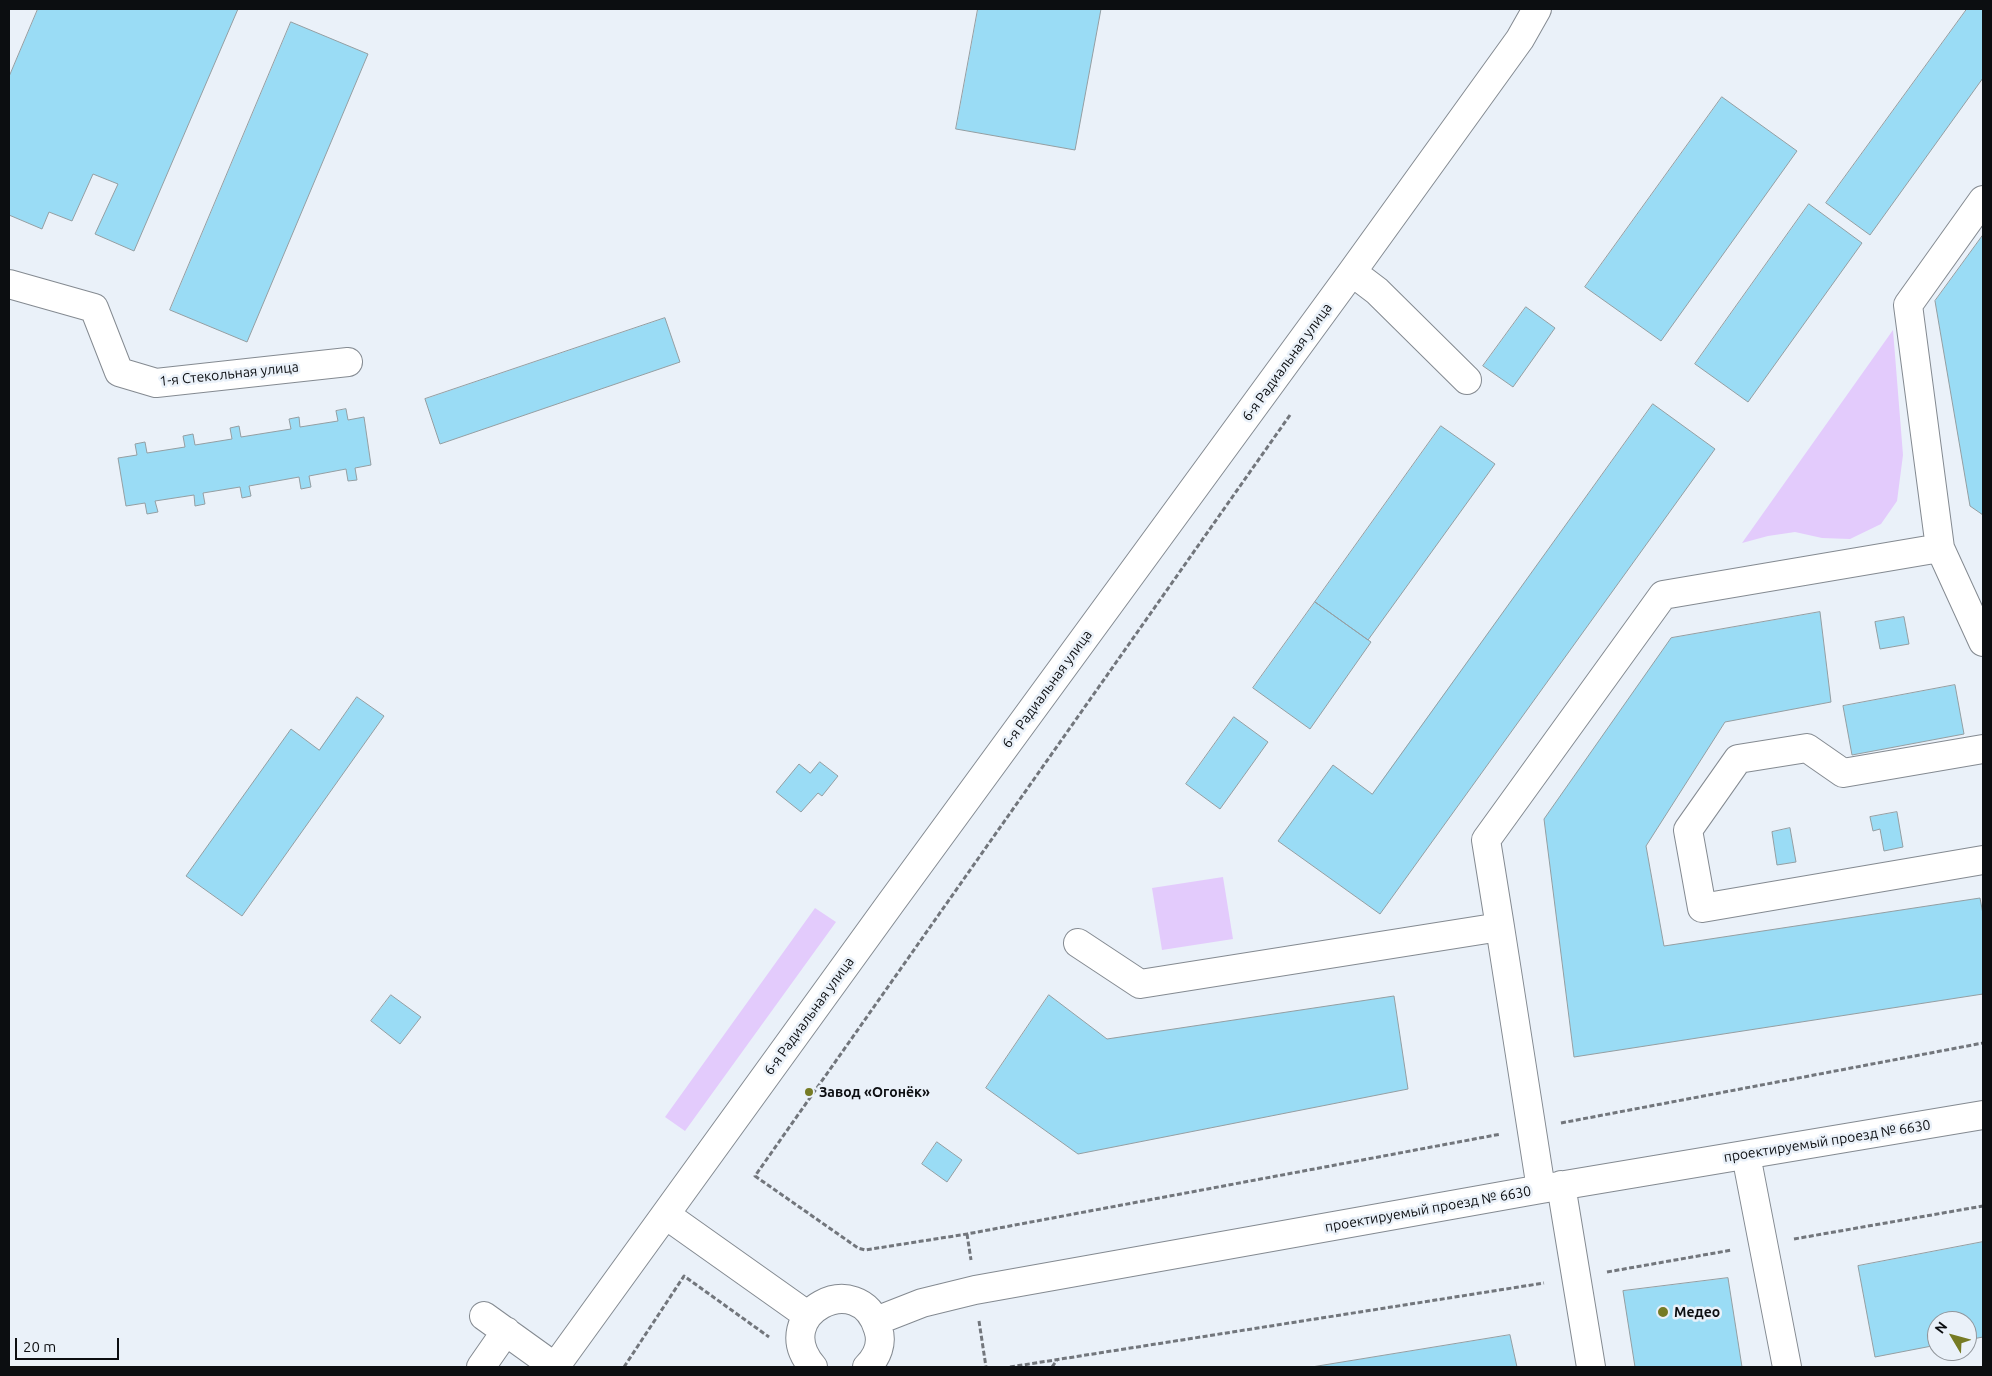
<!DOCTYPE html>
<meta charset="utf-8">
<style>
body{margin:0}
#map{position:relative;width:1992px;height:1376px;overflow:hidden;background:#eaf1f9;font-family:Ubuntu,sans-serif}
canvas{display:block}
.frame{position:absolute;inset:0;border:10px solid #0c0e11;pointer-events:none}
.north{position:absolute;left:1927px;top:1311px;width:50px;height:50px;box-sizing:border-box;background:#eaf1f9;border:1px solid #91969c;border-radius:50%;rotate:307deg;font-size:14px;font-weight:700;line-height:20px;text-align:center;color:#0c0e11}
.north::after{content:'';display:block;margin:auto;width:18px;height:22px;background:#767b24;clip-path:polygon(50% 0,100% 100%,50% 72%,0 100%)}
.scale{position:absolute;left:15px;top:1338px;width:104px;height:22px;box-sizing:border-box;border:2px solid #0c0e11;border-top:0;padding-left:6px;font-size:15px;line-height:18px;white-space:nowrap;color:#0c0e11;-webkit-text-stroke:4px #eaf1f9;paint-order:stroke}
</style>
<div id="map">
<canvas width="1992" height="1376"></canvas>
<div class="frame"></div>
<div class="north">N</div>
<div class="scale">20 m</div>
</div>
<script>
const c = document.querySelector('canvas').getContext('2d');
c.lineJoin = 'round';
function fill(path, color) {
  c.fillStyle = color;
  c.fill(path, 'evenodd');
}
function stroke(path, color, width, dash) {
  c.strokeStyle = color;
  c.lineWidth = width;
  c.lineCap = dash ? 'butt' : 'round';
  c.setLineDash(dash || []);
  c.stroke(path);
}
function label(font, color, halo, rows, align = 'center') {
  c.font = font + ' Ubuntu,sans-serif';
  c.lineWidth = 5;
  c.setLineDash([]);
  c.textBaseline = 'middle';
  c.strokeStyle = halo;
  c.fillStyle = color;
  for (const [text, x, y, turn = 0] of rows) {
    c.save();
    c.translate(x, y);
    c.rotate((+turn || 0) * Math.PI / 180);
    c.textAlign = isNaN(turn) ? turn : align;
    if (halo) c.strokeText(text, 0, 0);
    c.fillText(text, 0, 0);
    c.restore();
  }
}
fill(new Path2D(`
 M1893 330 1903 455 1897 501 1881 524 1850 539 1822 538 1795 532 1768 536 1742 543Z
 M1223 877 1233 939 1162 950 1152 888Z
 M815 908 836 922 685 1131 665 1117Z`), '#e3cbfc');
const building = new Path2D(`
 M38 9H238L134 251 95 234 118 184 93 174 72 221 49 212 42 229 9 215V77Z
 M978 9H1101L1075 150 956 129Z
 M1967 9H1983V78L1870 235 1826 203Z
 M291 22 368 54 247 342 170 310Z
 M1722 97 1797 151 1661 341 1585 287Z
 M1809 204 1862 243 1748 402 1695 364Z
 M1983 235V515L1970 506 1935 301Z
 M1526 307 1555 328 1513 387 1483 366Z
 M665 318 680 362 440 444 425 399Z
 M1653 404 1715 449 1380 914 1278 841 1333 765 1372 794Z
 M346 409 348 420 364 417 371 465 355 468 357 480 348 481 346 469 309 476 311 487 301 489 299 477 249 486 251 496 242 498 240 487 203 493 205 504 195 506 194 495 155 501 158 512 147 514 145 503 126 506 118 458 137 455 135 444 145 442 147 453 185 447 183 436 193 434 195 445 232 439 230 428 239 426 241 437 291 429 289 419 299 417 300 427 338 421 336 411Z
 M1441 426 1495 464 1368 640 1315 602Z
 M1315 602 1371 642 1310 729 1253 688Z
 M1820 612 1831 702 1725 722 1646 846 1664 946 1980 898 1983 914V994L1574 1057 1544 819 1671 638Z
 M1904 617 1909 644 1880 649 1875 622Z
 M1955 685 1964 734 1852 755 1843 706Z
 M357 697 384 716 242 916 186 876 291 729 319 750Z
 M1234 717 1268 742 1220 809 1186 784Z
 M820 762 838 776 822 796 818 793 801 812 776 792 799 764 810 773Z
 M1897 812 1903 847 1884 851 1880 829 1873 831 1870 817Z
 M1790 828 1796 862 1777 865 1772 832Z
 M391 995 421 1017 400 1044 371 1021Z
 M1049 995 1107 1039 1394 996 1408 1089 1078 1154 986 1088Z
 M937 1142 962 1160 947 1182 922 1164Z
 M1983 1242V1337L1967 1340V1321H1937V1345L1875 1357 1858 1266Z
 M1728 1278 1742 1367H1635L1623 1291Z
 M1510 1335 1517 1367H1312Z`);
fill(building, '#9adcf5');
stroke(building, '#949ea2', 1);
const minor = new Path2D(`
 M1352 272 1377 291 1467 380
 M9 284 94 308 119 372 156 383 348 362
 M1940 548 1908 305 1983 200
 M1983 749 1843 773 1807 748 1738 759 1688 830 1702 908 1983 860
 M1500 927 1486 840 1663 595 1940 548 1983 642
 M1078 943 1140 984 1500 927 1541 1189
 M1746 1155 1787 1367
 M1561 1185 1591 1367
 M666 1215 807 1315
 M484 1316 555 1367
 M876 1321 922 1303 975 1290 1541 1189 1983 1115
 M481 1367 506 1331
 M555 1367 890 904 1352 272 1520 39 1537 9
 M813 1367C767 1314 860 1266 878 1329 883 1343 877 1357 867 1367`);
stroke(minor, '#848a91', 30);
stroke(new Path2D(`
 M1290 415 755 1176 858 1248 865 1250 967 1234 1501 1134
 M1561 1123 1983 1043
 M967 1234 971 1260
 M1794 1239 1983 1206
 M1607 1272 1732 1250
 M979 1321 986 1367
 M624 1367 684 1276 769 1337
 M1010 1367 1544 1283
 M1052 1367 1057 1360`), '#72767c', 3, [5, 2.5]);
stroke(minor, '#fff', 28);
for (const [x, y, r, color] of [
 [809,1092,5,"#767b24"],
 [1663,1312,6,"#767b24"]
]) {
  const dot = new Path2D();
  dot.arc(x, y, r, 0, 2 * Math.PI);
  c.fillStyle = color;
  c.fill(dot);
  stroke(dot, '#eaf1f9', 2);
}
label('14px', '#0c0e11', '#eaf1f9', [
 ["6-я Радиальная улица",1287,362,-54],
 ["1-я Стекольная улица",229,374,-6],
 ["6-я Радиальная улица",1047,689,-54],
 ["6-я Радиальная улица",809,1016,-54],
 ["проектируемый проезд № 6630",1827,1141,-9],
 ["проектируемый проезд № 6630",1428,1209,-10]
]);
label('bold 14px', '#0c0e11', '#eaf1f9', [
 ["Завод «Огонёк»",819,1092],
 ["Медео",1674,1312]
], 'left');
</script>
